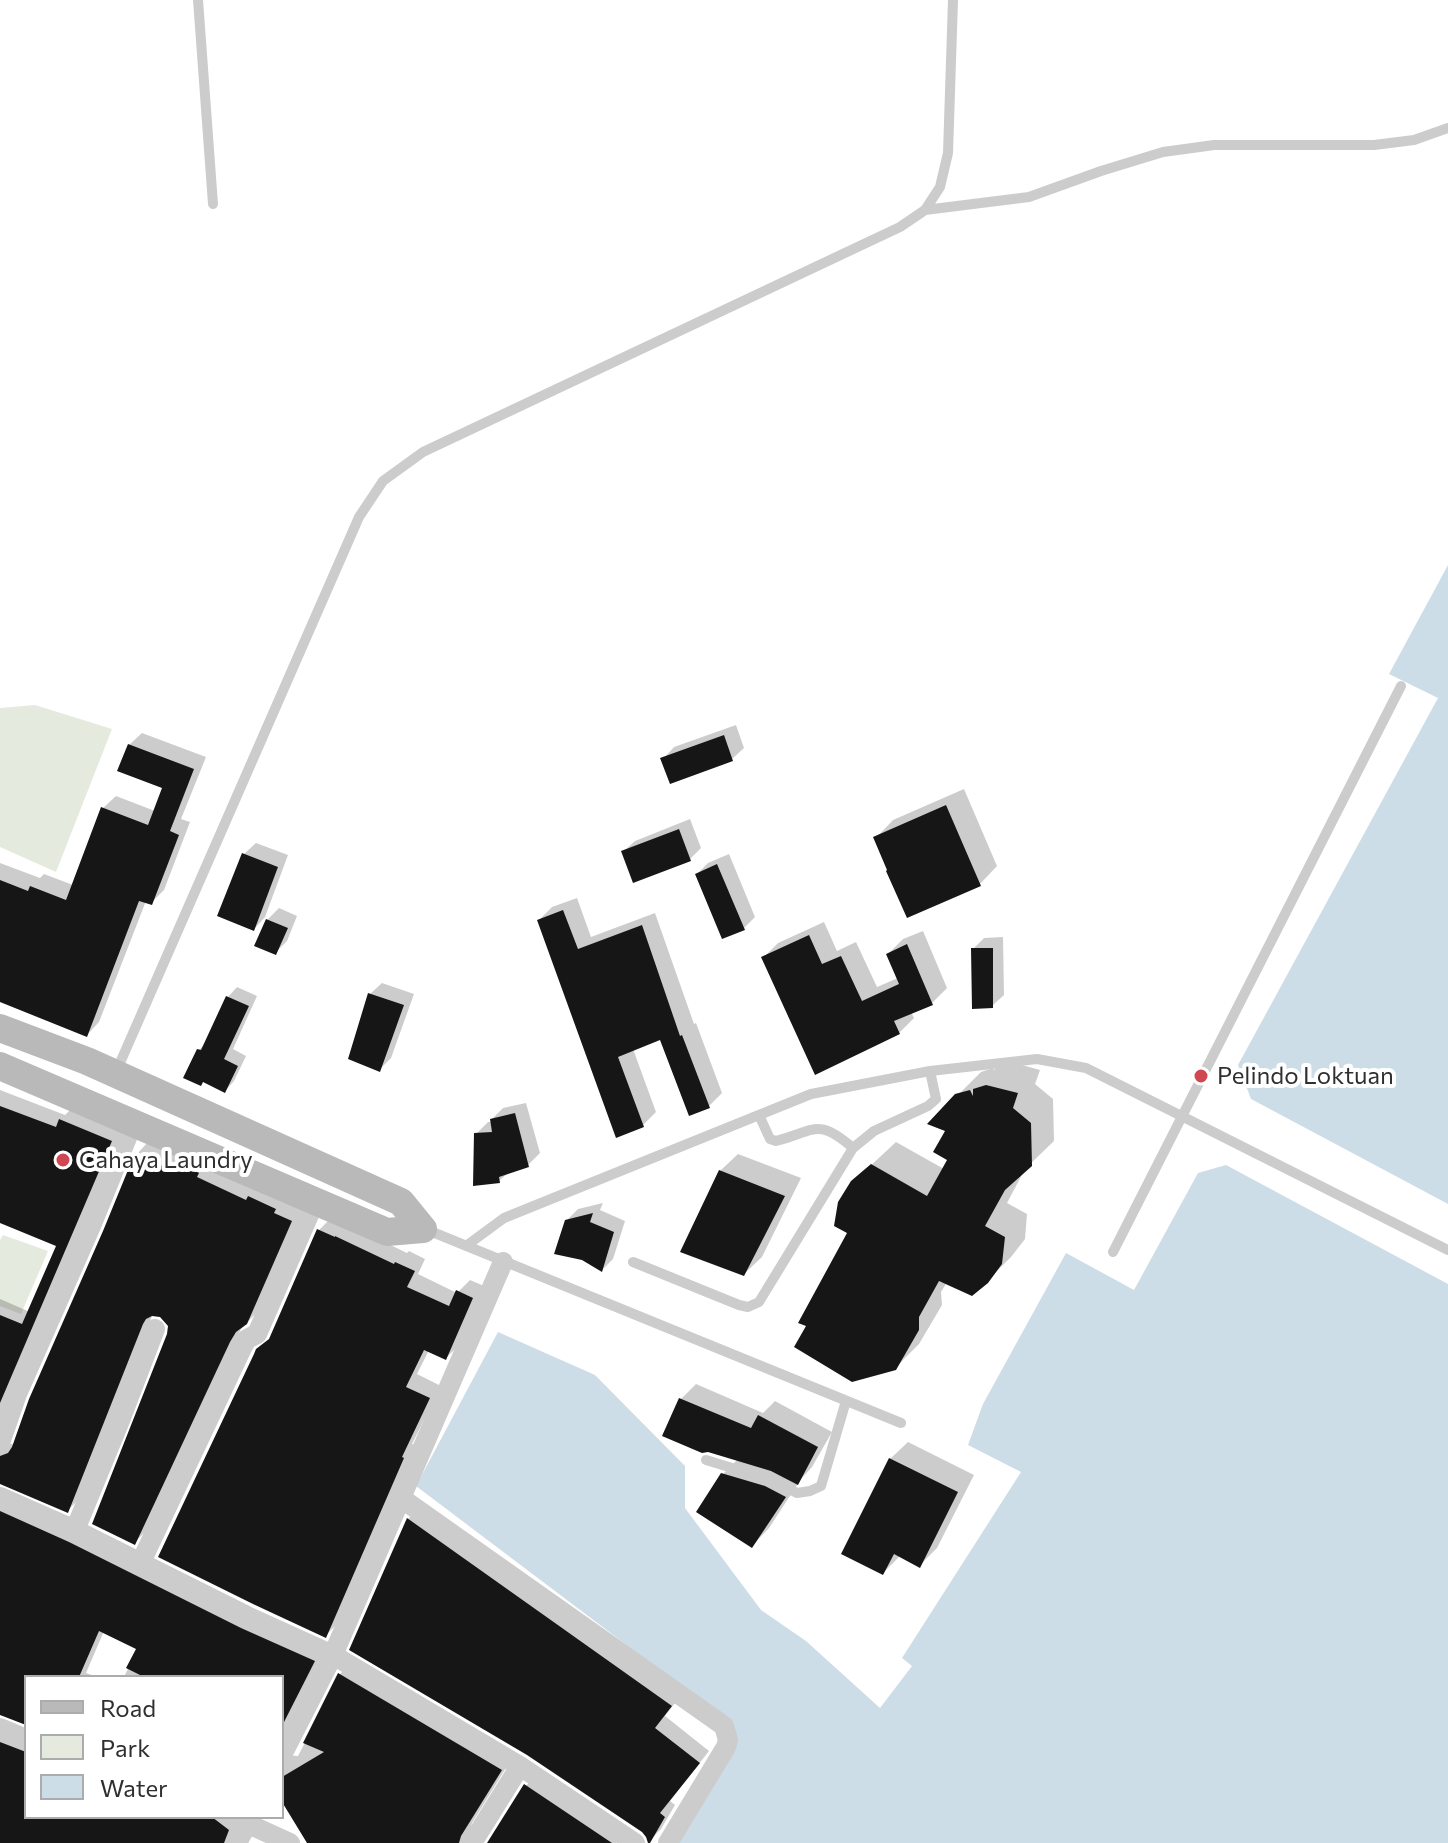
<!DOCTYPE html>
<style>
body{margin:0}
#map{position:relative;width:1448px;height:1843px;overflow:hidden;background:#fff;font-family:Commissioner,sans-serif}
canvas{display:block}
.legend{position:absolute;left:24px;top:1675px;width:260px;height:144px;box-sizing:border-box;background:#fff;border:2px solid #acacac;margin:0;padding:10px 14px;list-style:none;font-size:24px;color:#2f2f2f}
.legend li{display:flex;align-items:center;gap:16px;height:40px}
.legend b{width:40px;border:2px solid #acacac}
</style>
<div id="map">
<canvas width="1448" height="1843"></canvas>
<ul class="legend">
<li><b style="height:10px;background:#b9b9b9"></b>Road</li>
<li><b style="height:22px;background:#e5eade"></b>Park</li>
<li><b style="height:22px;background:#cddde8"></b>Water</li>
</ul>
</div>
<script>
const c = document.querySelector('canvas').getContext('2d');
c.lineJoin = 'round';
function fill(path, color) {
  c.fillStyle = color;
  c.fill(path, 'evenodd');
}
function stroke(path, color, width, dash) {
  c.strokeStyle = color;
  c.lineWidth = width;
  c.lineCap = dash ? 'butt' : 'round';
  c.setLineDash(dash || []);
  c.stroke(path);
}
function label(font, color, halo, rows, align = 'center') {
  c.font = font + ' Commissioner,sans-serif';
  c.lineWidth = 8;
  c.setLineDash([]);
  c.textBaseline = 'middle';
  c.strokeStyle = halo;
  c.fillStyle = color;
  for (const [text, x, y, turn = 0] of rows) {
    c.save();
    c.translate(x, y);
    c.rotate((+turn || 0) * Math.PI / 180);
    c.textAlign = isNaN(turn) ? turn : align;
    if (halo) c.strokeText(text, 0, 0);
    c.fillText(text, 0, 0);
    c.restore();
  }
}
fill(new Path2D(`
 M35 705 112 729 56 872 0 847V708Z
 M3 1235 48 1251 21 1314 0 1306V1240Z`), '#e5eade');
fill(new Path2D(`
 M1448 565V1204L1251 1099 1238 1065 1438 698 1389 674Z
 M1226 1165 1448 1284V1843H676L731 1724 416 1486 498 1332 595 1375 685 1466V1508L761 1610 806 1641 880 1708 912 1666 902 1658 1021 1472 968 1445 983 1404 1066 1253 1134 1290 1198 1173Z`), '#cddde8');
fill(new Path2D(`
 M736 725 744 748 732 759H663L674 747Z
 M142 733 206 757 181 819 190 822 164 890 151 903 146 901 99 1022 87 1035 0 1001V863L40 878 44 874 73 885 103 808 116 796 155 811 165 787 129 745Z
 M964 789 997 866 980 884 876 838 893 820Z
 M690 819 701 848 690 859 623 852 635 841Z
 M256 843 288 855 265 917 254 929 244 854Z
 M729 854 755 917 744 928 697 874 708 863Z
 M577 898 591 937 655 913 694 1024 696 1023 722 1093 709 1106 661 1037 633 1049 656 1112 642 1126 539 920 552 907Z
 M279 908 297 916 287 941 275 953 267 920Z
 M824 922 837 951 856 942 877 987 898 978 888 954 903 939 923 931 947 988 932 1003 911 1012 914 1018 899 1033 763 958 778 943Z
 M1003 937 1004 995 992 1006 973 949 984 938Z
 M382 983 414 994 391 1058 380 1069 370 994Z
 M237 987 257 996 233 1049 246 1056 234 1081 225 1091 199 1050 207 1042 228 997Z
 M1011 1062 1040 1070 1035 1084 1053 1099 1054 1141 1025 1169 1007 1203 1027 1214 1025 1239 1011 1257 987 1281 947 1282 941 1292 942 1305 919 1344 895 1368 850 1232 853 1182 896 1142 944 1169 950 1159 948 1130 930 1123 981 1072 993 1068 994 1070 998 1066Z
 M0 1090 65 1115 72 1108 122 1129 0 1425V1299L30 1312 59 1245 0 1221Z
 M526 1103 540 1153 528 1165 510 1171 499 1181 476 1134 488 1122H492V1119L503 1108Z
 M148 1142 302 1210 258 1311 241 1329 146 1531 134 1543 170 1328 159 1315 152 1316 79 1499 68 1510 0 1482V1437L2 1441 15 1445 137 1154Z
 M738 1154 801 1178 762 1257 744 1274 720 1171Z
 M603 1203 600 1210 625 1221 613 1259 602 1270 566 1221 578 1209Z
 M331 1218 349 1225 407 1253 409 1251 425 1259 418 1274 457 1293 470 1280 484 1286 458 1346 446 1358 429 1350 417 1374 441 1386 412 1444 415 1445 338 1623 326 1635 273 1336 319 1230Z
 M696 1384 763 1413 775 1401 832 1432 812 1467 801 1479 769 1528 752 1546 723 1474 738 1459 681 1399Z
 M908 1442 974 1475 937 1548 920 1565 900 1556 883 1573 890 1459Z
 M0 1492 325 1649 282 1734V1677H124L138 1648 104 1631 86 1673 97 1677H26V1723L0 1714Z
 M419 1508 682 1694 665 1716 709 1751 670 1801 675 1805 661 1829 651 1839 408 1519Z
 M351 1663 512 1758 472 1823 470 1831 478 1843H309L282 1798V1747L287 1755 298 1756 340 1674Z
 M0 1723 26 1736V1817H239L242 1843H0Z
 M537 1774 623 1832 616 1843H490L526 1786Z`), '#0003');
fill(new Path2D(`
 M724 735 733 761 670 784 660 758Z
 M128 744 194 769 170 831 179 835 152 905 139 901 87 1037 0 1002V880L28 891 30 886 66 900 101 807 148 825 162 788 117 771Z
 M946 805 981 886 907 918 886 871 887 870 873 837Z
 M679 829 691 861 633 883 621 851Z
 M242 853 278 867 254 931 217 916Z
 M717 864 745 930 722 939 695 874Z
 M563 910 578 949 642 925 680 1036 682 1035 710 1108 689 1116 660 1040 618 1057 644 1127 616 1138 537 920Z
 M266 919 288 928 276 955 254 946Z
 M809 935 822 964 841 956 862 1001 899 984 886 954 907 944 933 1005 894 1021 900 1034 815 1075 761 957Z
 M971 948H993V1008L972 1009Z
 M368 993 404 1005 380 1072 348 1059Z
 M226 996 249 1006 224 1059 238 1066 225 1093 203 1082 201 1086 183 1078 197 1049 201 1050Z
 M986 1085 1018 1093 1013 1108 1031 1123 1032 1166 1005 1190 985 1226 1005 1237 1002 1264 988 1283 972 1296 939 1281 919 1317V1330L896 1370 852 1382 794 1347 806 1326 798 1323 847 1233 834 1226 838 1202 851 1181 871 1164 927 1196 947 1160 933 1152 945 1131 927 1124 955 1094 970 1090 973 1096V1089Z
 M0 1106 56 1127 59 1119 112 1141 0 1403V1315L22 1324 56 1246 0 1223Z
 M515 1113 529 1167 499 1177 500 1183 473 1186 474 1133 492 1132 490 1119Z
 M135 1153 173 1171 177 1162 199 1173 197 1177 246 1200 248 1196 276 1209 274 1213 292 1221 247 1324 236 1332 230 1342 135 1545 92 1524 167 1334 168 1326 160 1317 152 1316 146 1319 143 1324 68 1513 0 1484V1456L8 1453 12 1447 29 1399 103 1231Z
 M719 1170 785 1196 744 1276 680 1252Z
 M593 1213 590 1222 614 1232 602 1272 582 1260 554 1254 565 1220Z
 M317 1229 335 1237V1236L394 1264 395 1262 415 1271 407 1287 449 1306 456 1290 473 1298 446 1360 424 1350 406 1387 430 1398 402 1457 404 1458 326 1638 253 1604 158 1557 254 1354 256 1349 269 1339Z
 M679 1398 751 1428 758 1415 818 1447 798 1485 771 1471 708 1452 702 1453 662 1436Z
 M889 1458 958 1492 920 1568 894 1554 883 1575 841 1554Z
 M721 1473 765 1486 786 1497 752 1548 696 1512Z
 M0 1511 69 1542 241 1628 315 1661 282 1726V1677H144L126 1668 136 1649 99 1631 79 1677H26V1725L0 1715Z
 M407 1518 672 1706 655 1728 700 1763 660 1813 665 1817 650 1843H648L646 1837 642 1832 527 1755 349 1650Z
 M338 1673 502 1770 461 1836 459 1843H307L282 1802V1777L324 1752 303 1743Z
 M0 1742 26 1752V1817H212L229 1830 224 1843H0Z
 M524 1784 612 1843H487Z`), '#161616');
stroke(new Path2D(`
 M198 0 213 204
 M925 210 1029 197 1101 171 1163 152 1214 145H1374L1414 140 1448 128
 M116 1072 359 517 383 481 423 452 900 227 925 210 940 187 948 153 953 0
 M853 1148 874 1131 928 1106 936 1099 930 1071
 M425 1229 901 1423
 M466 1246 504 1218 811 1094 930 1071 1037 1059 1086 1068 1448 1250
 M1113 1252 1401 686
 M633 1262 739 1305 748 1307 759 1302 853 1148C817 1117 815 1131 776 1141L770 1139 759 1115
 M706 1460 768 1479 797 1493 810 1491 821 1486 846 1401`), '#ccc', 10);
stroke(new Path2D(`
 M0 1443 17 1394 91 1226 133 1123
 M0 1497 75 1530 247 1616 333 1655 520 1766 635 1843
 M401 1498 724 1726 728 1740 726 1747 668 1843
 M75 1530 119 1423 155 1329
 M141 1562 242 1348 247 1339 257 1334 315 1201
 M0 1728 26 1739
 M282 1755 333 1655 503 1262
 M233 1817 290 1843
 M237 1843 251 1817
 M472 1843 520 1766`), '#ccc', 20);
stroke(new Path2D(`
 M0 1028 87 1061 401 1202 423 1229
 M0 1066 387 1232 423 1229`), '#b9b9b9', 28);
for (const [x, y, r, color] of [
 [1201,1076,8,"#d04751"],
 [63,1160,8,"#d04751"]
]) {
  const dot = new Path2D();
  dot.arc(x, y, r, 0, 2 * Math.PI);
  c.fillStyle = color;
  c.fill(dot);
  stroke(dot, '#fff', 3);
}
label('24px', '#2f2f2f', '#fff', [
 ["Pelindo Loktuan",1217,1076],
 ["Cahaya Laundry",79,1160]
], 'left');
</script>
